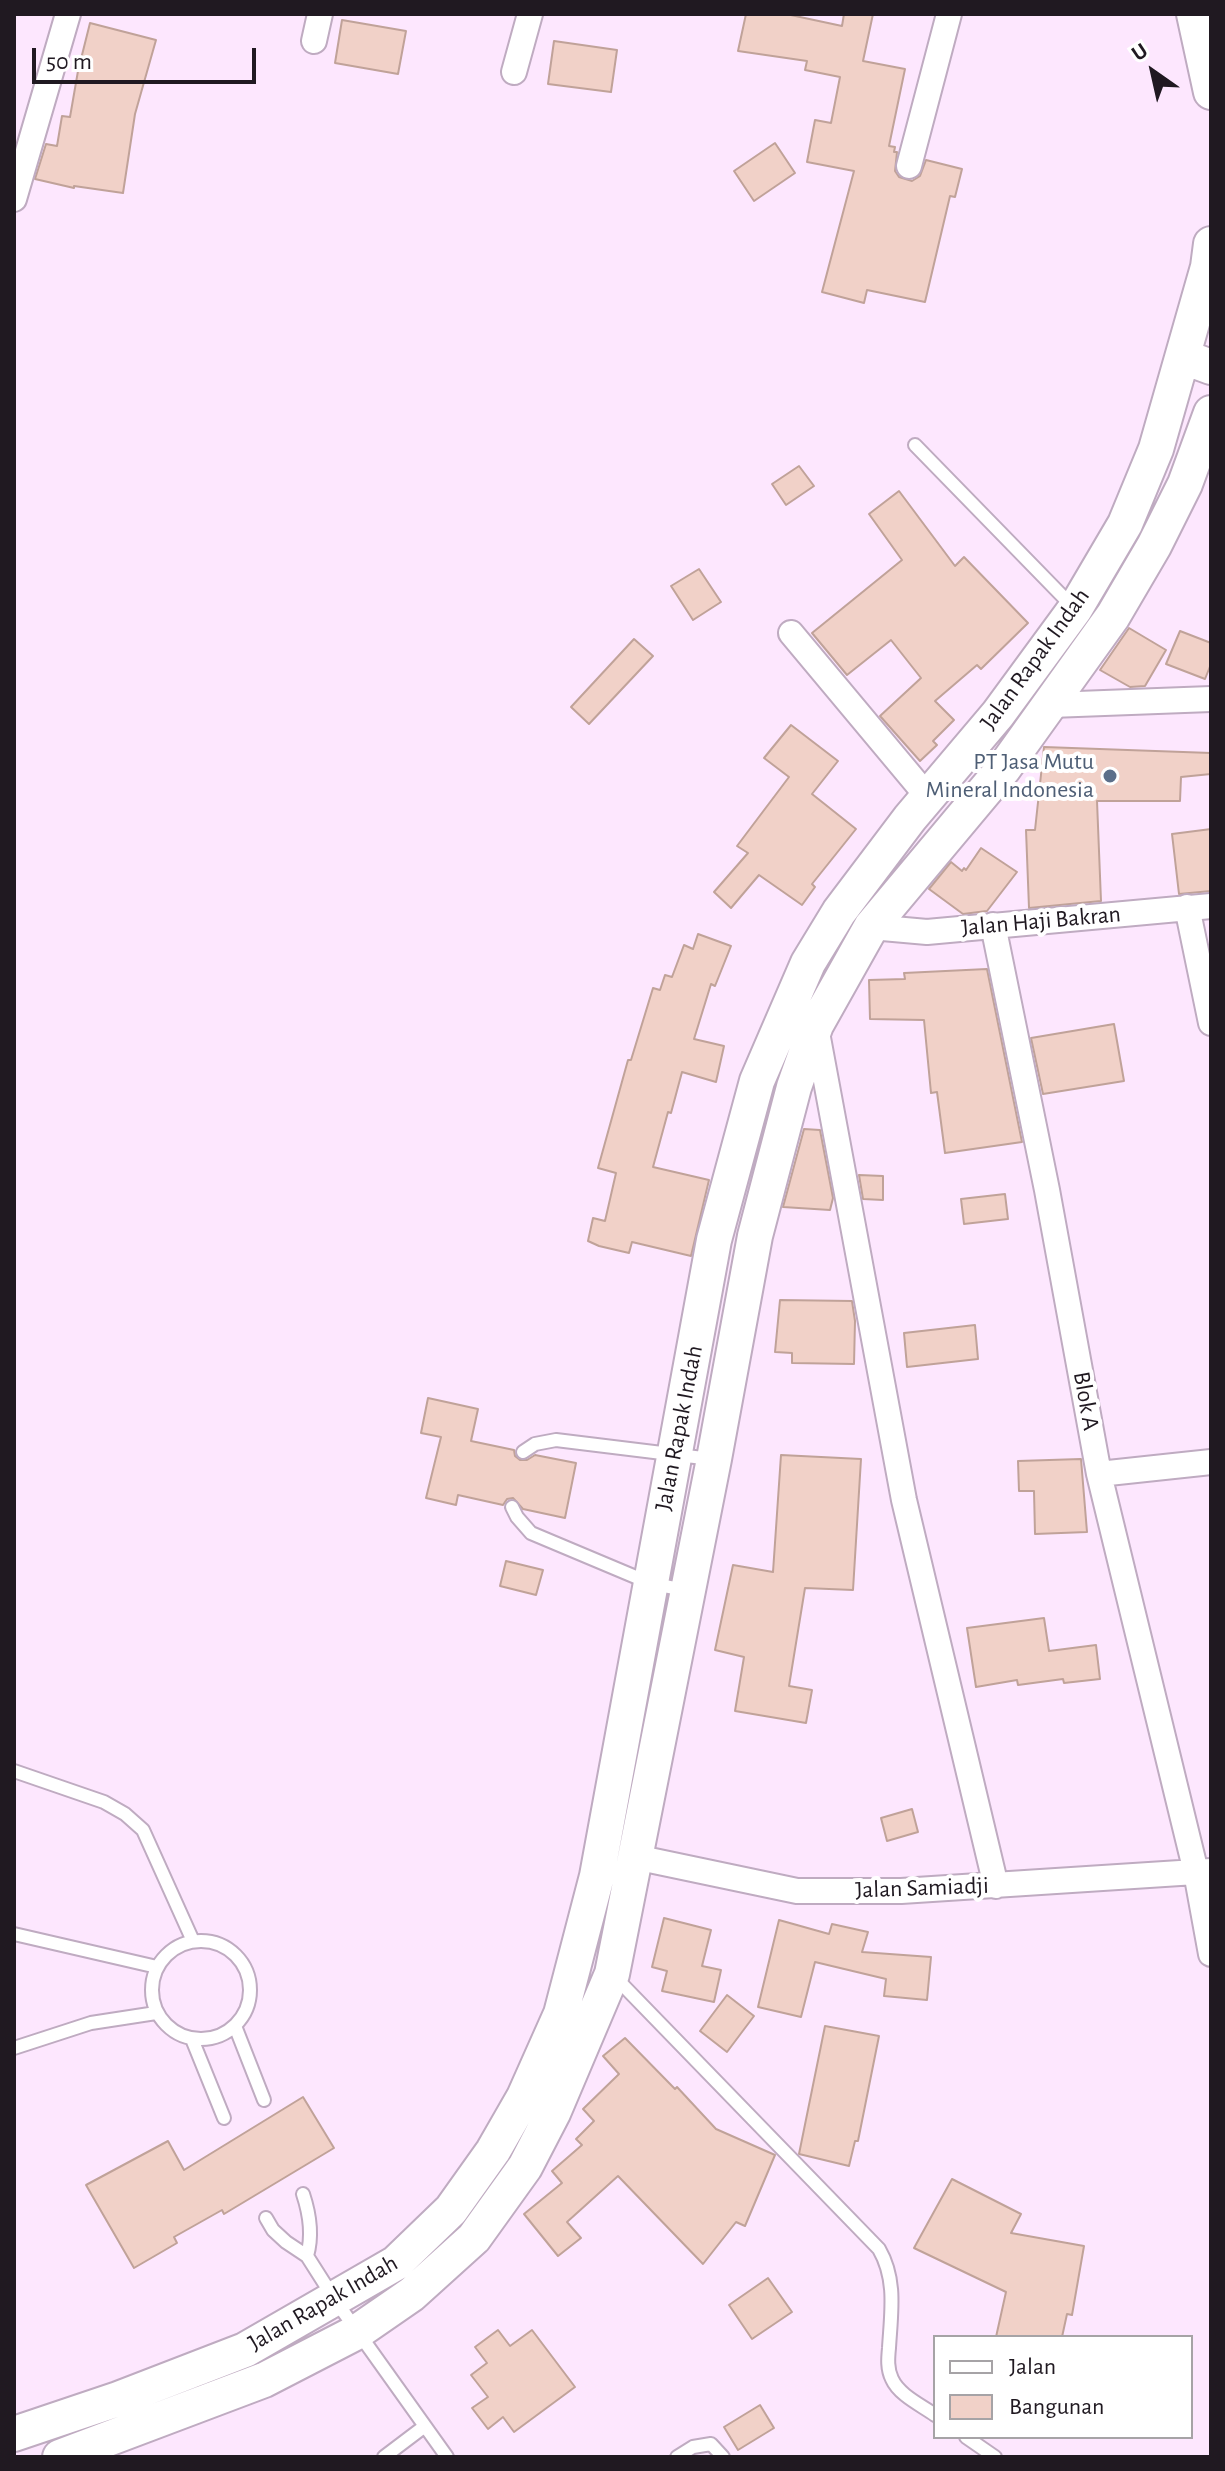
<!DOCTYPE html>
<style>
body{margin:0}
#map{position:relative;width:1225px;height:2471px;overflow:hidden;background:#fde7fe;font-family:"Alegreya Sans",sans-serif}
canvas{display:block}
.frame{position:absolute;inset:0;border:16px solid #201921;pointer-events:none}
.legend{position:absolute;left:933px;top:2335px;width:260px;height:104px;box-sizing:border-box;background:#fff;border:2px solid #a6a3a6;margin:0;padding:10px 14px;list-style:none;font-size:24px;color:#201921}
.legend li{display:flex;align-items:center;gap:16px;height:40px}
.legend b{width:40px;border:2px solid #a6a3a6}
.north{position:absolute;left:1113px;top:32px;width:80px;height:80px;-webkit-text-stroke:6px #fff;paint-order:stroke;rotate:326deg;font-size:22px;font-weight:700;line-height:32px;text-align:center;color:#201921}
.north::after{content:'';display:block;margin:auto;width:28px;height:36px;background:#201921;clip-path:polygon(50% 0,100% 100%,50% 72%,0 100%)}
.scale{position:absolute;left:32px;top:48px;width:224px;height:36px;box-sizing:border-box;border:4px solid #201921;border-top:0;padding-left:10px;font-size:24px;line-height:28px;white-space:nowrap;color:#201921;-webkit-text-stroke:6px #fff;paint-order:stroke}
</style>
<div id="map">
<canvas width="1225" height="2471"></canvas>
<div class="frame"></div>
<ul class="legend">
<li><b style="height:10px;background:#fff"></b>Jalan</li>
<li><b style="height:22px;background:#f1d1c8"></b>Bangunan</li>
</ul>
<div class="north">U</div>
<div class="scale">50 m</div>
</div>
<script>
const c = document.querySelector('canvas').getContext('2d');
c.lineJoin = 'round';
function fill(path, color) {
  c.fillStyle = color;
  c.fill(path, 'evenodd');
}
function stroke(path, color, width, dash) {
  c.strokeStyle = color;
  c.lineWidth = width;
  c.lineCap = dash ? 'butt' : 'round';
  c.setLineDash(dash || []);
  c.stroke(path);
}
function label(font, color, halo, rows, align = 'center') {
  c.font = font + ' "Alegreya Sans",sans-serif';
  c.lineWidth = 8;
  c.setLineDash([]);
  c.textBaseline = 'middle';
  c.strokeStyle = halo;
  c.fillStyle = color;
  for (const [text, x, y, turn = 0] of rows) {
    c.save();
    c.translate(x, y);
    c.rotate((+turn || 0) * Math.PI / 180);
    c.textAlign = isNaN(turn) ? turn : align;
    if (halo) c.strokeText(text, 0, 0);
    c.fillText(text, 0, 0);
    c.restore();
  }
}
const building = new Path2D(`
 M746 14H786L842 26 844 14H873L863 61 905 69 889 146 895 147 894 152H897L895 171 899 177 912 181 920 176 926 160 962 169 955 197 950 196 925 302 867 290 864 303 822 292 854 171 807 162 815 120 831 123 840 77 805 70 807 61 738 51Z
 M342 20 406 31 398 74 335 63Z
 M90 23 156 40 135 114 123 193 74 186V188L35 179 46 144 57 146 62 116 70 117 78 71Z
 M554 41 617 50 611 92 548 84Z
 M775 143 795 173 754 201 734 171Z
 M799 466 814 486 786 505 772 484Z
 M899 491 955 566 964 557 1028 623 981 669 977 665 935 701 954 720 933 741 937 745 920 761 880 716 921 678 891 640 847 675 812 633 902 560 869 514Z
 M699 569 721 602 693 620 671 586Z
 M1129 628 1166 650 1145 686 1130 687 1100 670Z
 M1180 631 1211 643V664L1205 679 1166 664Z
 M634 639 653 656 589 724 571 707Z
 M791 725 838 761 812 794 856 829 812 884 815 887 802 905 759 875 731 908 714 892 748 853 737 846 789 777 764 758Z
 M1044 747 1211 753V774L1181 777 1180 801H1097L1101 901 1029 908 1026 830H1035Z
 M1211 829V891L1179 894 1172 834Z
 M981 848 1017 872 987 911 963 914 929 889 951 862 962 871 964 868 966 870Z
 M698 934 731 946 715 986 711 984 694 1039 724 1046 716 1082 682 1072 671 1113 668 1112 653 1167 709 1180 691 1256 632 1242 629 1253 599 1246 588 1241 593 1218 605 1221 616 1173 598 1168 628 1060H631L653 988 660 990 665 975 672 977 684 945 693 949Z
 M987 969 1022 1142 945 1153 937 1092 931 1093 924 1020 870 1019 869 980 905 979 904 973Z
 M1114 1024 1124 1081 1043 1094 1031 1038Z
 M804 1129 820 1130 833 1198 830 1210 783 1207Z
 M859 1175 883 1176V1200L863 1199Z
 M1005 1194 1008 1219 964 1224 961 1199Z
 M780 1300 852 1301 855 1321 854 1364 792 1363V1353L775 1352Z
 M975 1325 978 1359 907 1367 904 1333Z
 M428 1398 478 1409 471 1441 514 1450 515 1456 520 1460H527L535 1455 576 1463 565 1518 523 1509 513 1498 507 1499 503 1505 458 1495 456 1505 426 1498 441 1437 421 1433Z
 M781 1455 861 1459 853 1590 805 1588 789 1686 812 1690 806 1723 735 1711 744 1657 715 1650 733 1565 773 1572Z
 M1081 1459 1087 1532 1035 1534 1034 1491H1019L1018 1461Z
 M506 1561 543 1570 536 1595 500 1586Z
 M1044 1618 1049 1651 1096 1645 1100 1679 1064 1683 1063 1679 1018 1685 1017 1680 976 1687 967 1628Z
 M912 1809 918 1832 887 1841 881 1818Z
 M664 1918 711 1930 702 1966 721 1970 714 2002 662 1991 667 1971 652 1967Z
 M779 1920 829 1934 832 1924 868 1932 862 1952 931 1957 927 2000 884 1996 886 1979 815 1962 801 2017 758 2007Z
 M727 1995 754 2016 727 2052 700 2031Z
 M825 2026 879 2036 858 2141H855L849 2166 799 2154Z
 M625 2038 675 2089 677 2087 716 2129 775 2155 745 2226 736 2222 703 2264 618 2176 567 2222 581 2238 558 2256 524 2214 562 2183 552 2171 582 2145 576 2139 594 2121 583 2109 619 2074 603 2056Z
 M303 2097 334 2148 224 2214 222 2210 174 2237 177 2243 134 2268 86 2185 168 2141 184 2170Z
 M952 2179 1021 2214 1011 2233 1084 2246 1072 2315 1067 2314 1062 2337H996L1006 2292 914 2248Z
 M768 2278 792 2312 752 2339 729 2305Z
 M498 2330 510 2346 532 2330 575 2387 514 2432 503 2417 488 2429 472 2408 488 2397 471 2375 487 2363 475 2347Z
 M760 2405 774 2428 738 2450 724 2427Z`);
fill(building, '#f1d1c8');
stroke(building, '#c0a299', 2);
const lane = new Path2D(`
 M915 445 1073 607
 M523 1452 535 1444 556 1440 711 1459
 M512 1507 517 1517 531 1533 650 1583 684 1590
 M14 1771 104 1802 125 1814 143 1830 193 1941
 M14 1934 157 1967
 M152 1990a49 49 0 1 1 98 0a49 49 0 1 1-98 0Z
 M614 1976 879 2249C897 2280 891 2313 889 2348 888 2358 887 2369 892 2379 899 2395 921 2405 935 2415
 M235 2026 264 2100
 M192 2039 224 2118
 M14 2048 91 2023 156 2013
 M303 2194C310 2215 313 2235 307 2256
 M266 2218 273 2230 286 2242 307 2256 335 2300 447 2457
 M966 2437 995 2457
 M384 2457 425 2426
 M677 2457 693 2447 711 2444 723 2457`);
const street = new Path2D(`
 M314 41 320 14
 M514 72 530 14
 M909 166 949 14
 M14 199 68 14
 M791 633 928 797
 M1051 705 1211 699
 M1187 907 1211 1023
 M993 925 1047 1190 1099 1474 1196 1872 1211 1954
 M871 927 927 932 1211 906
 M816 1027 904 1500 996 1886
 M1099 1474 1211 1462
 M635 1857 797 1891H901L1211 1871`);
const secondary = new Path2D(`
 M1194 14 1211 92
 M1184 357 1211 367
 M14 2434 118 2399 245 2350 396 2263 451 2210 493 2151 524 2097 561 2014 597 1876 714 1240 757 1081 808 963 839 912 910 818 998 714 1075 609 1125 524 1156 449 1208 267 1211 244
 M60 2457 264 2380 357 2332 412 2294 474 2238 525 2167 553 2113 612 1974 714 1459 755 1236 794 1087 816 1025 871 927 1004 768 1113 616 1154 546 1185 484 1211 413`);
stroke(lane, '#bfabc1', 16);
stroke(street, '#bfabc1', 28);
stroke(secondary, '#bfabc1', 38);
stroke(lane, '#fff', 12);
stroke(street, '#fff', 24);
stroke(secondary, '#fff', 34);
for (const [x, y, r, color] of [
 [1110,776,8,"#5c6f8a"]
]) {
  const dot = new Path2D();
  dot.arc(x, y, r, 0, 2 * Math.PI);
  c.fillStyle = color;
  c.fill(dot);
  stroke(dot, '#fff', 3);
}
label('24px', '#201921', '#fff', [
 ["Jalan Rapak Indah",1035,659,-54],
 ["Jalan Haji Bakran",1041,921,-5],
 ["Blok A",1086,1401,80],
 ["Jalan Rapak Indah",679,1428,-79],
 ["Jalan Samiadji",922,1888,-2],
 ["Jalan Rapak Indah",323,2303,-30]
]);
label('24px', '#4e5e75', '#fff', [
 ["PT Jasa Mutu",1094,762],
 ["Mineral Indonesia",1094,790]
], 'right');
</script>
